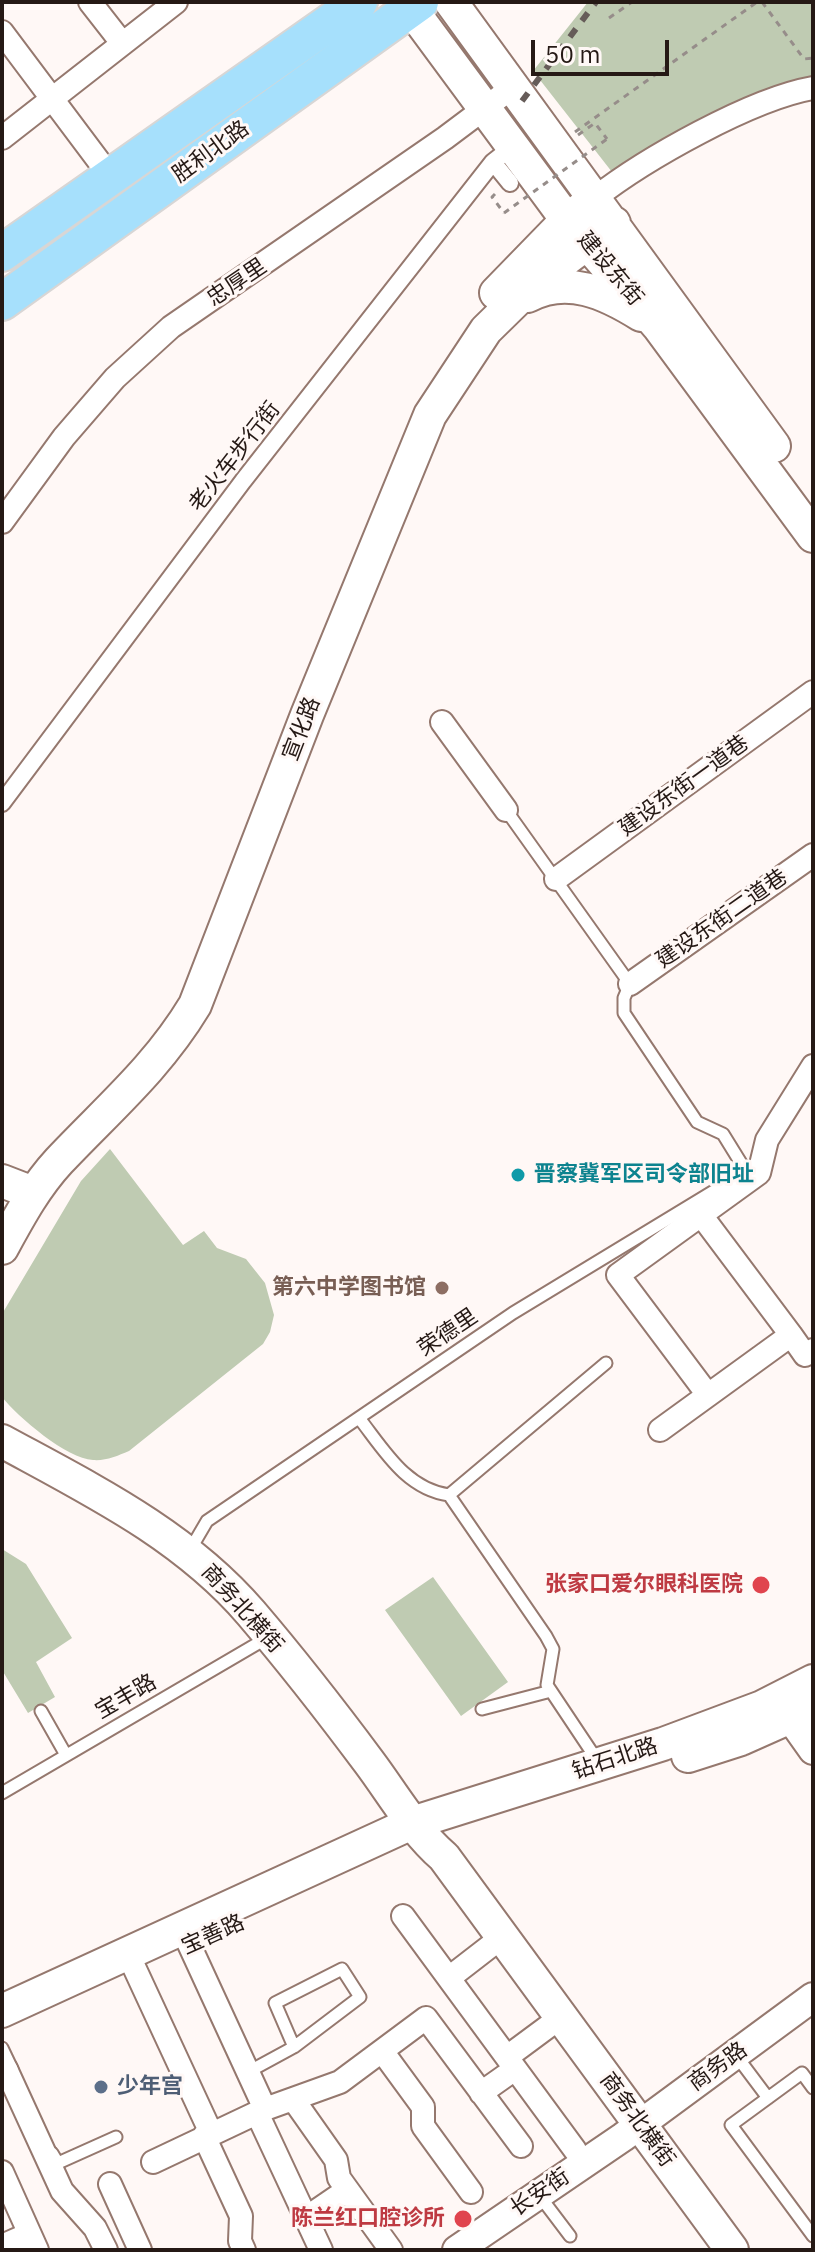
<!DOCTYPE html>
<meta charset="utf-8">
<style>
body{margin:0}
#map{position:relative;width:815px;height:2252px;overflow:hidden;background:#fff8f6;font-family:"IBM Plex Sans",sans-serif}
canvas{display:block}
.frame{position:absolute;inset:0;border:4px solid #251915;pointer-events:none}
.scale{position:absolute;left:531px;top:40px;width:138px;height:36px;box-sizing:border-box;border:4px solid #251915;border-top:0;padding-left:10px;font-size:24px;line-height:28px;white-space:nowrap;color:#251915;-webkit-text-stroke:6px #fff8f6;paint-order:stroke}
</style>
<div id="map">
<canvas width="815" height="2252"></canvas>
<div class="frame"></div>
<div class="scale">50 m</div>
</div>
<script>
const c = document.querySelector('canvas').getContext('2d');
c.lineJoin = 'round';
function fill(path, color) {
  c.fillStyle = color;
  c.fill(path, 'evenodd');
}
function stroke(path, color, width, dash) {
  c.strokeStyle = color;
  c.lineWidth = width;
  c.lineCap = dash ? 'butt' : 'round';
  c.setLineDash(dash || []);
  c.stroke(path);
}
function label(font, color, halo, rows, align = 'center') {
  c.font = font + ' "IBM Plex Sans","Noto Sans SC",sans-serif';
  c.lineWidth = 6;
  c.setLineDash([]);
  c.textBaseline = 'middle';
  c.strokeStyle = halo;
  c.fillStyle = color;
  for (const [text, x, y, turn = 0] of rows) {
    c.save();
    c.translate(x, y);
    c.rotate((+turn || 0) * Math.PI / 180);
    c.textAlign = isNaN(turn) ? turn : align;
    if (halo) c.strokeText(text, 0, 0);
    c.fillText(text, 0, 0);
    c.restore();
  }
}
fill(new Path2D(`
 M588 2H813V79L612 172 533 71Z
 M110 1149 183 1245 204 1231 217 1248 246 1259 265 1283 274 1315 270 1332 263 1344 129 1451C117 1456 106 1461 93 1460 67 1459 18 1417 2 1397V1314L81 1181Z
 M2 1549 26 1564 72 1638 36 1662 55 1697 28 1713 2 1670Z
 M433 1577 508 1682 461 1716 385 1610Z`), '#bfcbb2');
const service = new Path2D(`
 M359 1418C384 1450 406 1489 449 1495L546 1636 553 1649 547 1685 597 1760
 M449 1495 606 1363
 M190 1550 207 1521 513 1313 742 1174 744 1168 723 1134 697 1122 624 1013V998L630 984 506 810
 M482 1709 551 1691
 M41 1711 66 1755
 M2 1793 267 1638
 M2 2048 12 2069
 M735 2054 768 2098
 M248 2072 294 2047 360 1997 342 1969 275 2003 294 2047
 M813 2088 802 2073 731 2125 813 2236
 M52 2153 58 2163 116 2137
 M539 2195 570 2236`);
const pedestrian = new Path2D(`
 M493 162 510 183
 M2 803 243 481 493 162 512 147`);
const minor = new Path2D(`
 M90 2 122 43
 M2 32 110 176
 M2 138 176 2
 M595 198C645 159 751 99 813 88
 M2 522 64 437 115 378 171 327 445 138 513 87
 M442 722 506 810
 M556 879 813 692
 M630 984 813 855
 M701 1215 791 1335
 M708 1395 618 1275 759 1173 767 1140 813 1066
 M660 1430 791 1335 805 1355 813 1350
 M403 1916 575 2150
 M182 1929 265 2109
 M128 1954 211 2133
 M449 1978 502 1937
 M382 2051 423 2107V2126L471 2192
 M507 2057 561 2017
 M6 2069 62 2191 95 2228 106 2250
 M481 2093 515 2069
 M293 2099 336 2160 339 2178 391 2250
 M257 2113 321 2250
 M204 2136 241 2216 240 2241 244 2250
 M153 2162 265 2109 340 2082 426 2018 521 2146
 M2 2172 37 2250
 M110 2184 140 2250
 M306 2218 347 2190
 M2 2246 29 2234`);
const tertiary = new Path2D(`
 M791 1719 813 1750
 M457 2250 623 2137 813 1997`);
const secondary = new Path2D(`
 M406 2 567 220 659 327 813 536
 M451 2 774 446
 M496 293 567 220 595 198
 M528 296C567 275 606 293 641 315
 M2 1181 33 1193
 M2 1248C19 1217 35 1187 59 1161 109 1108 157 1068 195 1005L307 715 430 415 486 330 533 284 614 223
 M2 1441C92 1490 184 1535 251 1613 292 1661 331 1711 369 1762 393 1794 413 1830 444 1857L732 2250
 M688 1756 741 1739 813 1707
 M2 2011 412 1823 663 1744 762 1707 813 1681`);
const trunk = new Path2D(`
 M2 253 359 2
 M2 302 420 2`);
stroke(service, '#95786e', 15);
stroke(pedestrian, '#95786e', 20);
stroke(minor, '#95786e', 26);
stroke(tertiary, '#95786e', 32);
stroke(secondary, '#95786e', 36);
stroke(trunk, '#d8d6d5', 40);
stroke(new Path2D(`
 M762 2 804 59 813 58
 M609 18 632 2
 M575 132 757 2
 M578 135 595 123 607 139
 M495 194 492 197 504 213`), '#968d8a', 3, [6, 6]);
stroke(service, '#fff', 11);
stroke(pedestrian, '#fff', 16);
stroke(minor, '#fff', 22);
stroke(tertiary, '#fff', 28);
stroke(secondary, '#fff', 32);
stroke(trunk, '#a6e0fc', 36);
stroke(new Path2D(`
 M522 101 596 2`), '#665c59', 6, [10, 10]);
stroke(new Path2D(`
 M504 213 607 139`), '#968d8a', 3, [6, 6]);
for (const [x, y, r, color] of [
 [518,1175,8,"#0f9aa8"],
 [442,1288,8,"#8d6e63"],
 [761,1585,10,"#e0444e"],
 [101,2087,8,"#5c6f8a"],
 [463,2219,10,"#e0444e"]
]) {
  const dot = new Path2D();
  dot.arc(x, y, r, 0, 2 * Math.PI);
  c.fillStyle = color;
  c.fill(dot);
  stroke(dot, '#fff8f6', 3);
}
label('22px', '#251915', '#fff8f6', [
 ["胜利北路",211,152,-36],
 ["建设东街",610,269,50],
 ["忠厚里",237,283,-34],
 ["老火车步行街",235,457,-52],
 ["宣化路",302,729,-69],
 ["建设东街一道巷",684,786,-36],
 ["建设东街二道巷",722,919,-35],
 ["荣德里",448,1333,-34],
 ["商务北横街",242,1609,48],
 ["宝丰路",126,1697,-30],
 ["钻石北路",615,1759,-18],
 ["宝善路",213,1935,-24],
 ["商务路",718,2067,-36],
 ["商务北横街",637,2120,54],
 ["长安街",540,2193,-34]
]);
label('bold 22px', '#0d838f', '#fff8f6', [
 ["晋察冀军区司令部旧址",534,1175]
], 'left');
label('bold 22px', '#785e54', '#fff8f6', [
 ["第六中学图书馆",426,1288]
], 'right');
label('bold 22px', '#be3a42', '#fff8f6', [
 ["张家口爱尔眼科医院",743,1585],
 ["陈兰红口腔诊所",445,2219]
], 'right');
label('bold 22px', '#4e5e75', '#fff8f6', [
 ["少年宫",117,2087]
], 'left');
</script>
